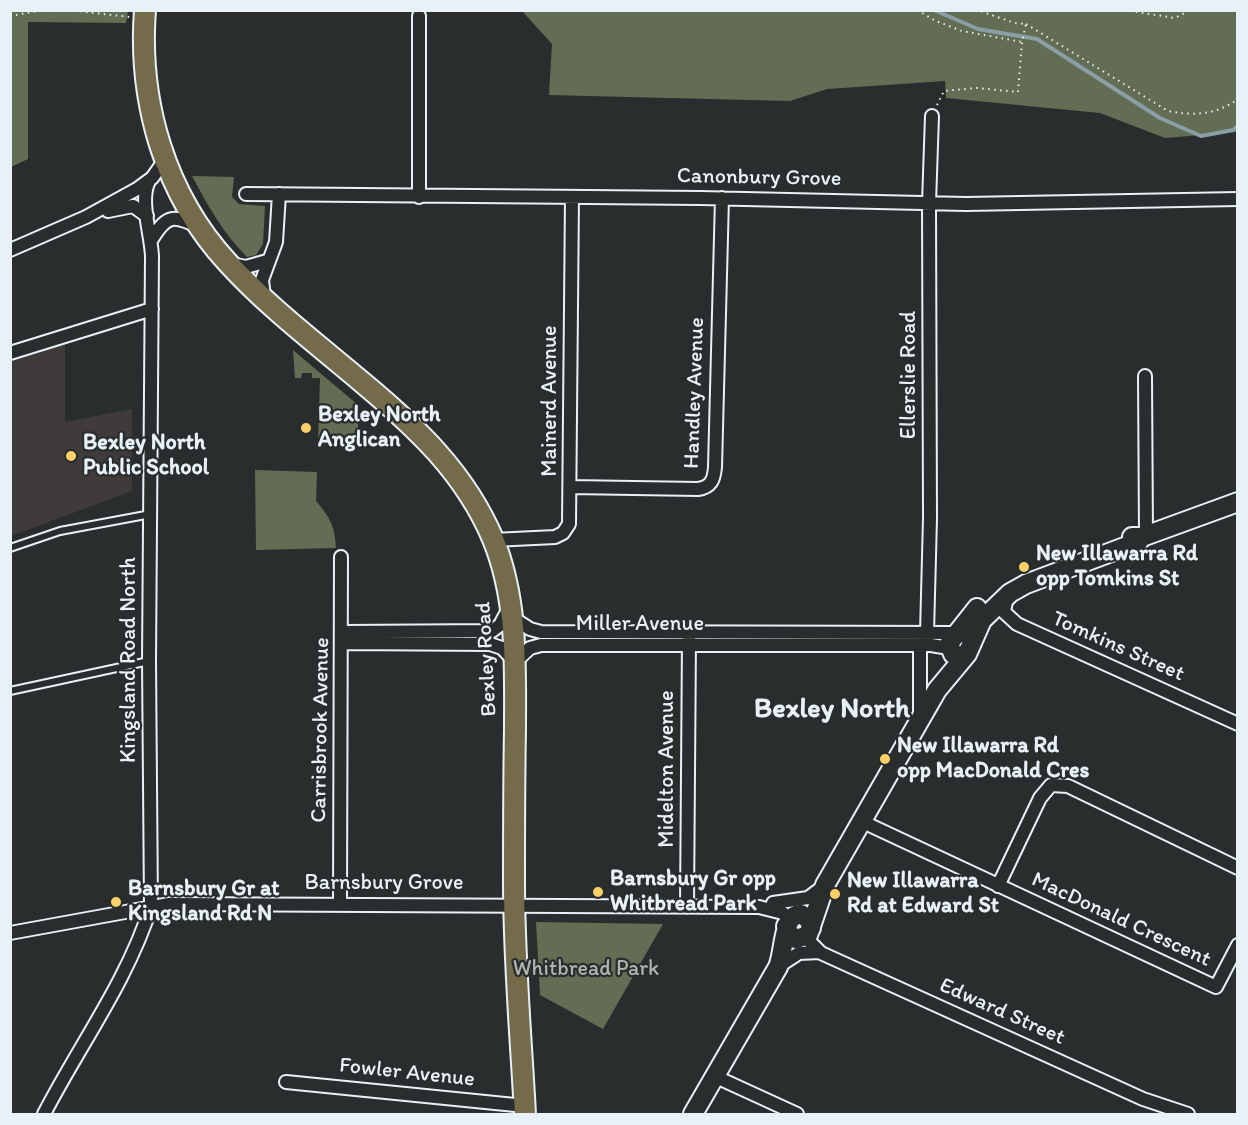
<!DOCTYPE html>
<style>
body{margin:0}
#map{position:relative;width:1248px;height:1125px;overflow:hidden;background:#2a2d2e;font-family:Itim,sans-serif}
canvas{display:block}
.frame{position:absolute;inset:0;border:12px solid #e8f1f8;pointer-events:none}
</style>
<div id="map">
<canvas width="1248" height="1125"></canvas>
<div class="frame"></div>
</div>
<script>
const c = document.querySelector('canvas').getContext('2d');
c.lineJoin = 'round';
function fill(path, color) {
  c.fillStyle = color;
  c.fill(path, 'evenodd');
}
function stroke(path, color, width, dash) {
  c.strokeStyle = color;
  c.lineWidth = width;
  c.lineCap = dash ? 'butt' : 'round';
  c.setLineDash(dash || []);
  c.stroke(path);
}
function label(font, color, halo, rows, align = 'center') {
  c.font = font + ' Itim,sans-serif';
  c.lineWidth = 4.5;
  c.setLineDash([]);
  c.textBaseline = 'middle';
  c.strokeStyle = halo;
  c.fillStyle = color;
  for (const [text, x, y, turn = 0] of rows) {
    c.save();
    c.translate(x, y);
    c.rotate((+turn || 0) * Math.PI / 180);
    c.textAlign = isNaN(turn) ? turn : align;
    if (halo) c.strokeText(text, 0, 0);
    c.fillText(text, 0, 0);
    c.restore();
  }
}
fill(new Path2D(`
 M65 343V422L132 409V491L11 536V360Z`), '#3f3b3b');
fill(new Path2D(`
 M10 11H128L126 23 28 22V159L11 167Z
 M514 11H1237V132L1165 138 1100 113 946 98 945 81 827 89 790 101 549 95 552 44 523 12Z
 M192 176 234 177 232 197 239 204 265 206 263 244 256 255 247 257C223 233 208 206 192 176Z
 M293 350 358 405V442L318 443 320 378H312V373H302L301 378H295Z
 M255 470 317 472 316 501C330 517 335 527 336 548L256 550Z
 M536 922 663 924 603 1029 540 995Z`), '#626d54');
stroke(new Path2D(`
 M934 10 978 29 1037 39 1160 118 1201 136 1233 130 1238 126`), '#899ea5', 4);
const service = new Path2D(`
 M10 548 60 531 151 514
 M10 691 149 661`);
const minor = new Path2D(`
 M419 16V197
 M246 194 700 198 966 204 1238 199
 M108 211 133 206 147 216
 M152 239C167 214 174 215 199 227
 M10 250 86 217 137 189 152 178 165 160
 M231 264 246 267 267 261
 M264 297 262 280 276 242 279 194
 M10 353 152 309
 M1145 376 1146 535
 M570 487 698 489C711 487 714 480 715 467L722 198
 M493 540 555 537 563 533 569 524 572 197
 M1007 596 1004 612 1017 624 1238 724
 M513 618 530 629 541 632 957 633
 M343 632 492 631 500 625 509 608
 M343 643 490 644 502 648 515 662 530 648 541 645H931L949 648
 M920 713V645L927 633 930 518 929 203 932 116
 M863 822 1216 987 1238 945
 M998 886 1040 798 1051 785 1068 786 1238 868
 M340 903 341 557
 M773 903 808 898 824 886
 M687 907 689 639
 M10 933 169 904 759 907 783 913 788 920
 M805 937 821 953 1143 1099 1188 1114
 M779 966 799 953 820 952
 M714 1076 797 1114
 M286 1082 525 1106
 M44 1114C79 1046 128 980 151 906L149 661 152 256C151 233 139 200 149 181`);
const secondary = new Path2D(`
 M1132 537H1142L1238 502
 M958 632 977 608
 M964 656 953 654 949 644 957 633 963 632 969 636
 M786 926 788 933 796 939 808 935 825 885 937 690 967 654 982 620 1010 593 1026 584 1138 542 1142 537
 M693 1114 778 967C785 951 782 914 801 914L809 920 811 928`);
const primary = new Path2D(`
 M145 10C138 102 165 195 228 263 268 307 317 344 363 383 417 428 465 473 493 539 518 600 515 664 515 729 514 781 514 833 514 884 514 961 521 1038 525 1114`);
stroke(service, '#e8f1f8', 10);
stroke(minor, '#e8f1f8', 16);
stroke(secondary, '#e8f1f8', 22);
stroke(primary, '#e8f1f8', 24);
stroke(new Path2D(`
 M68 10 130 17
 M917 10 936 21 962 31 1022 42
 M1124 10 1175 18 1190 10
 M10 16 43 10
 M1026 24 1168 111C1194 116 1216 115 1238 99
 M937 105 944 91 977 88 1018 92 1022 42 1026 24 1015 23 977 10`), '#e8f1f8', 2, [1.5, 4.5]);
stroke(service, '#2a2d2e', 6);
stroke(minor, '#2a2d2e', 12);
stroke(secondary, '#2a2d2e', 18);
stroke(primary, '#746b4b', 20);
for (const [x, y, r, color] of [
 [306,428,6,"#ffd166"],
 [71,456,6,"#ffd166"],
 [1024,567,6,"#ffd166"],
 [885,759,6,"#ffd166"],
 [598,892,6,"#ffd166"],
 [835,894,6,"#ffd166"],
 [116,902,6,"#ffd166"]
]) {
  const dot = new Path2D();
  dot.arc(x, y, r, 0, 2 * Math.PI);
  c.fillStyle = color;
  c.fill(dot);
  stroke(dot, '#2a2d2e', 2);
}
label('22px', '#e8f1f8', '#2a2d2e', [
 ["Canonbury Grove",759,178,1],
 ["Ellerslie Road",909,375,-90],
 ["Handley Avenue",695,393,-88],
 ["Mainerd Avenue",550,401,-90],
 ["Miller Avenue",640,624],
 ["Tomkins Street",1118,647,24],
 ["Bexley Road",487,659,-93],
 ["Kingsland Road North",129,660,-90],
 ["Carrisbrook Avenue",321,730,-89],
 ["Midelton Avenue",667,769,-90],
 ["Barnsbury Grove",384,883],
 ["MacDonald Crescent",1121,920,25],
 ["Edward Street",1002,1012,24],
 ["Fowler Avenue",407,1073,6]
]);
label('bold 22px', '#e8f1f8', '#2a2d2e', [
 ["Bexley North",318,415],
 ["Anglican",318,440],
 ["Bexley North",83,443],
 ["Public School",83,468],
 ["New Illawarra Rd",1036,554],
 ["opp Tomkins St",1036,579],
 ["New Illawarra Rd",897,746],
 ["opp MacDonald Cres",897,771],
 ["Barnsbury Gr opp",610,879],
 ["Whitbread Park",610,904],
 ["New Illawarra",847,881],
 ["Rd at Edward St",847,906],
 ["Barnsbury Gr at",128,889],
 ["Kingsland Rd N",128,914]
], 'left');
label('22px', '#acb6ae', '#2a2d2e', [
 ["Whitbread Park",586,969]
]);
label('bold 28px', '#e8f1f8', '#2a2d2e', [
 ["Bexley North",832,710]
]);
</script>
